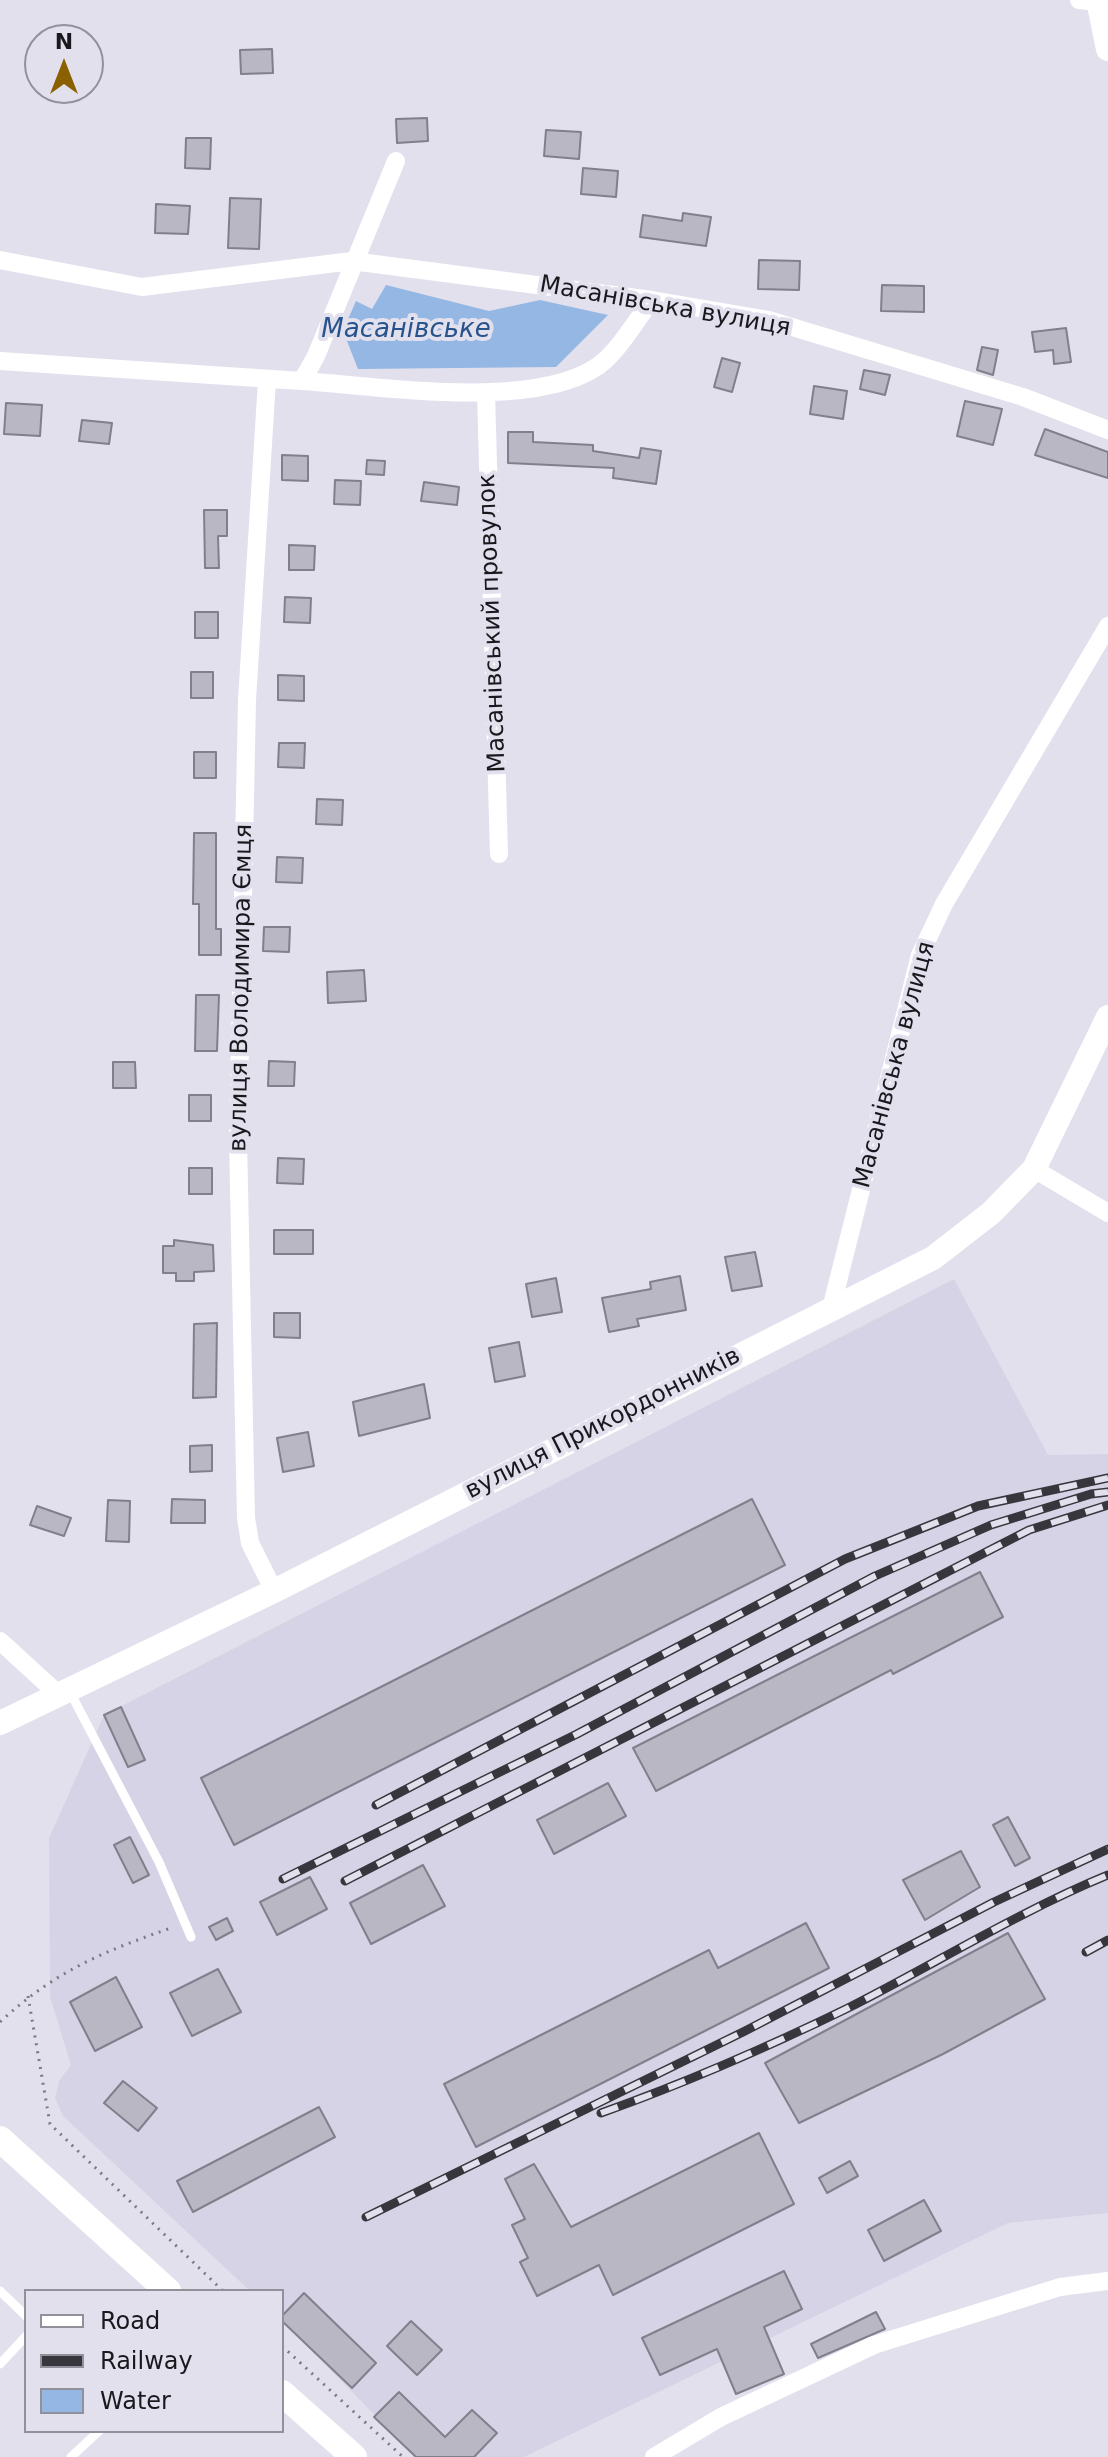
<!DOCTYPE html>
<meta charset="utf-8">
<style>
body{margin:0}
#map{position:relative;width:1108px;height:2457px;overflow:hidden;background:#e3e0ee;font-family:"DejaVu Sans",sans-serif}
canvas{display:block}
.legend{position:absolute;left:24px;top:2289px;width:260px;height:144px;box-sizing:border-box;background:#e3e0ee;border:2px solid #92909a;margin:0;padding:10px 14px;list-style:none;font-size:24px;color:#19181d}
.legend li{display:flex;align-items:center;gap:16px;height:40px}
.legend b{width:40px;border:2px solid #92909a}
.north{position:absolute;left:24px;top:24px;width:80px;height:80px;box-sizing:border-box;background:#e3e0ee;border:2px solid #92909a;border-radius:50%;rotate:0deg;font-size:22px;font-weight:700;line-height:32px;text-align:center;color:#19181d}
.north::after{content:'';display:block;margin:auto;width:28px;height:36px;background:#8a6001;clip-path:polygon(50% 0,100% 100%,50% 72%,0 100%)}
</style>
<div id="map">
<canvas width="1108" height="2457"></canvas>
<ul class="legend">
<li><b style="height:10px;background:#fff"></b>Road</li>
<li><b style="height:10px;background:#37363c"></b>Railway</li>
<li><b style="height:22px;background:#94b7e4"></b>Water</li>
</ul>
<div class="north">N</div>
</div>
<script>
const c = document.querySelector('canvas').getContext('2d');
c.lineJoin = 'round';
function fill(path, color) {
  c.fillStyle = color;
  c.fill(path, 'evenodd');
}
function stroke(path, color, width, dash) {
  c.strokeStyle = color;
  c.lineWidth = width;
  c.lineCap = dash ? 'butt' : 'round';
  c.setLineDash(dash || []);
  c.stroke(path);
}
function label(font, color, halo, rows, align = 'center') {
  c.font = font + ' "DejaVu Sans",sans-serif';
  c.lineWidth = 8;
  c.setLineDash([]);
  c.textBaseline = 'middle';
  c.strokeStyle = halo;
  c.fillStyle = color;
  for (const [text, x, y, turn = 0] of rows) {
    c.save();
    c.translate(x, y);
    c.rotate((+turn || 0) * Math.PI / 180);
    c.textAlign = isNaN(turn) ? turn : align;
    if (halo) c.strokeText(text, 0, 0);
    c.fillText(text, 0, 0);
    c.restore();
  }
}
fill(new Path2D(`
 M954 1279 1048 1455 1108 1454V2213L1008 2223 524 2457H416L282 2321V2291H250L63 2116 55 2098 59 2081 71 2065 50 1997 49 1838 104 1715Z`), '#d7d3e7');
fill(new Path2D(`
 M386 285 489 311 540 300 608 315 556 367 358 369 343 331 356 301 372 309Z`), '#94b7e4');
const building = new Path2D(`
 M272 49 273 73 241 74 240 50Z
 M427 118 428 141 397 143 396 119Z
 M546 130 581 132 579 159 544 156Z
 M186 138H211L210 169 185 168Z
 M583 168 618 171 616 197 581 194Z
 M230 198 261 199 259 249 228 248Z
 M156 204 190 206 188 234 155 233Z
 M683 213 711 217 706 246 640 237 643 215 682 221Z
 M759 260 800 261 799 290 758 289Z
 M882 285 924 286V312L881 311Z
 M1066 328 1071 362 1054 364 1053 350 1035 352 1032 332Z
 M982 347 998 350 993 375 977 370Z
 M722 358 740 363 732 392 714 387Z
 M864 370 890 375 885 395 860 389Z
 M814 386 847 391 843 419 810 414Z
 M965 401 1002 409 993 445 957 436Z
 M6 403 42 405 40 436 4 434Z
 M82 420 112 423 109 444 79 441Z
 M1045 429 1108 452V478L1035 455Z
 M508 432H533V442L593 445V451L639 458 641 448 661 451 656 484 613 478 614 468 508 463Z
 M282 455 308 456V481L282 480Z
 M367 460 385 461 384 475 366 474Z
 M335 480 361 481 360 505 334 504Z
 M424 482 459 487 457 505 421 501Z
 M204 510H227V536H218L219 568H205Z
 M289 545 315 546 314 570H289Z
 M285 597 311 598 310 623 284 622Z
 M195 612H218V638H195Z
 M191 672H213V698H191Z
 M278 675 304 676V701L278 700Z
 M279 743H305L304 768 278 767Z
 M194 752H216V778H194Z
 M317 799 343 800 342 825 316 824Z
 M194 833H216V929H221V955H199V904H193Z
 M277 857 303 858 302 883 276 882Z
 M264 927H290L289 952 263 951Z
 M364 970 366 1001 328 1003 327 972Z
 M196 995H219L217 1051H195Z
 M269 1061 295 1062 294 1086H268Z
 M113 1062H135L136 1088H113Z
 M189 1095H211V1121H189Z
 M278 1158 304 1159 303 1184 277 1183Z
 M189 1168H212V1194H189Z
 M274 1230H313V1254H274Z
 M174 1240 213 1245 214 1271 194 1272V1281H176V1273H163V1246H174Z
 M755 1252 762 1286 732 1291 725 1257Z
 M680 1276 686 1310 637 1319 639 1326 609 1332 602 1298 651 1289 650 1282Z
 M556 1278 562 1312 532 1317 526 1284Z
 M274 1313H300V1338L274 1337Z
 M217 1323 216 1397 193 1398 194 1324Z
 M519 1342 525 1376 495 1382 489 1348Z
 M424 1384 430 1418 359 1436 353 1402Z
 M308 1432 314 1466 283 1472 277 1438Z
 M212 1445V1471L190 1472V1446Z
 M172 1499 205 1500V1523H171Z
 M752 1499 785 1565 234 1845 201 1778Z
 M108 1500 130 1501 129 1542 106 1541Z
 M37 1506 71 1518 64 1536 30 1525Z
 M980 1572 1003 1617 893 1674 891 1670 656 1791 633 1748Z
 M121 1707 145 1760 128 1767 104 1715Z
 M608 1783 626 1816 554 1854 537 1820Z
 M1008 1817 1030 1858 1015 1866 993 1825Z
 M130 1837 149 1875 133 1883 114 1845Z
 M961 1851 980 1887 925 1920 903 1880Z
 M423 1865 445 1906 371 1944 350 1903Z
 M310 1877 327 1909 277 1935 260 1902Z
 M227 1918 233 1931 216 1940 209 1927Z
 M806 1923 829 1968 476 2147 444 2084 709 1950 718 1968Z
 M1008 1933 1045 1999 943 2054 799 2123 765 2063Z
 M218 1969 241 2012 192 2036 170 1993Z
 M116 1977 142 2027 95 2051 70 2002Z
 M123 2081 157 2108 138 2131 104 2103Z
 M319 2107 335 2137 193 2212 177 2181Z
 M759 2133 794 2204 613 2295 599 2265 537 2296 520 2262 528 2258 512 2225 525 2219 505 2179 534 2164 571 2227Z
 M850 2161 858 2176 827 2193 819 2178Z
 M924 2200 941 2231 884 2261 868 2230Z
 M784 2271 802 2309 764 2327 784 2374 736 2394 717 2349 660 2375 642 2338Z
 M304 2293 376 2363 352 2388 282 2321V2316Z
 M876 2312 885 2329 818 2358 811 2344Z
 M411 2321 442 2350 417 2375 387 2346Z
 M399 2392 445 2437 472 2410 497 2433 474 2457H416L374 2417Z`);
fill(building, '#bab7c4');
stroke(building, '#817f8b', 2);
stroke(new Path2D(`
 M28 1996 50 2124 223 2291
 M0 2022C55 1971 104 1951 174 1927
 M282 2346 403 2457`), '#7b7982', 3, [2, 6]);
stroke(new Path2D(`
 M70 1692 159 1862 191 1937
 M0 2291 26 2316
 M0 2364 26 2336
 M71 2457 99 2431`), '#fff', 9);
stroke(new Path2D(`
 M1079 0 1098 2
 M0 260 142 287 352 261 652 300 769 320 1023 397 1108 430
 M0 361 302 381 316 356 396 161
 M267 380 247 700 238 1140 246 1518 250 1543 274 1591
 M302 381C380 386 533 411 598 366 619 351 636 320 652 300
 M486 393 499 854
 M1034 1169 1108 1213
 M831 1309 920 955 944 904 1108 626
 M0 1641 58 1694
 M654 2457 721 2417 874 2345 1060 2287 1108 2281`), '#fff', 18);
stroke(new Path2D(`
 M1098 0 1108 49
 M0 1723 274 1591 933 1258 991 1213 1034 1169 1108 1017`), '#fff', 24);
stroke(new Path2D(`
 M0 2139 168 2291
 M282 2393 354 2457`), '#fff', 26);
const rail = new Path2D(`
 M376 1805 845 1559 978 1506 1108 1478
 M283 1879 577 1734 875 1576 991 1525 1091 1494 1108 1492
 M345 1881 1029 1530 1108 1505
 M1086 1952 1108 1940
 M601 2113C685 2083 768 2047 848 2008 935 1964 1018 1912 1108 1875
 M366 2217 745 2031 994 1902 1108 1849`);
stroke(rail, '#37363c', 9);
stroke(rail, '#e3e0ee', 6, [18]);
label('24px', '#19181d', '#e3e0ee', [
 ["Масанівська вулиця",665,307,10],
 ["Масанівський провулок",493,623,-92],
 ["вулиця Володимира Ємця",242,988,-89],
 ["Масанівська вулиця",895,1065,-75],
 ["вулиця Прикордонників",603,1424,-27]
]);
label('italic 26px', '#28548d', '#e3e0ee', [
 ["Масанівське",406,330]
]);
</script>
